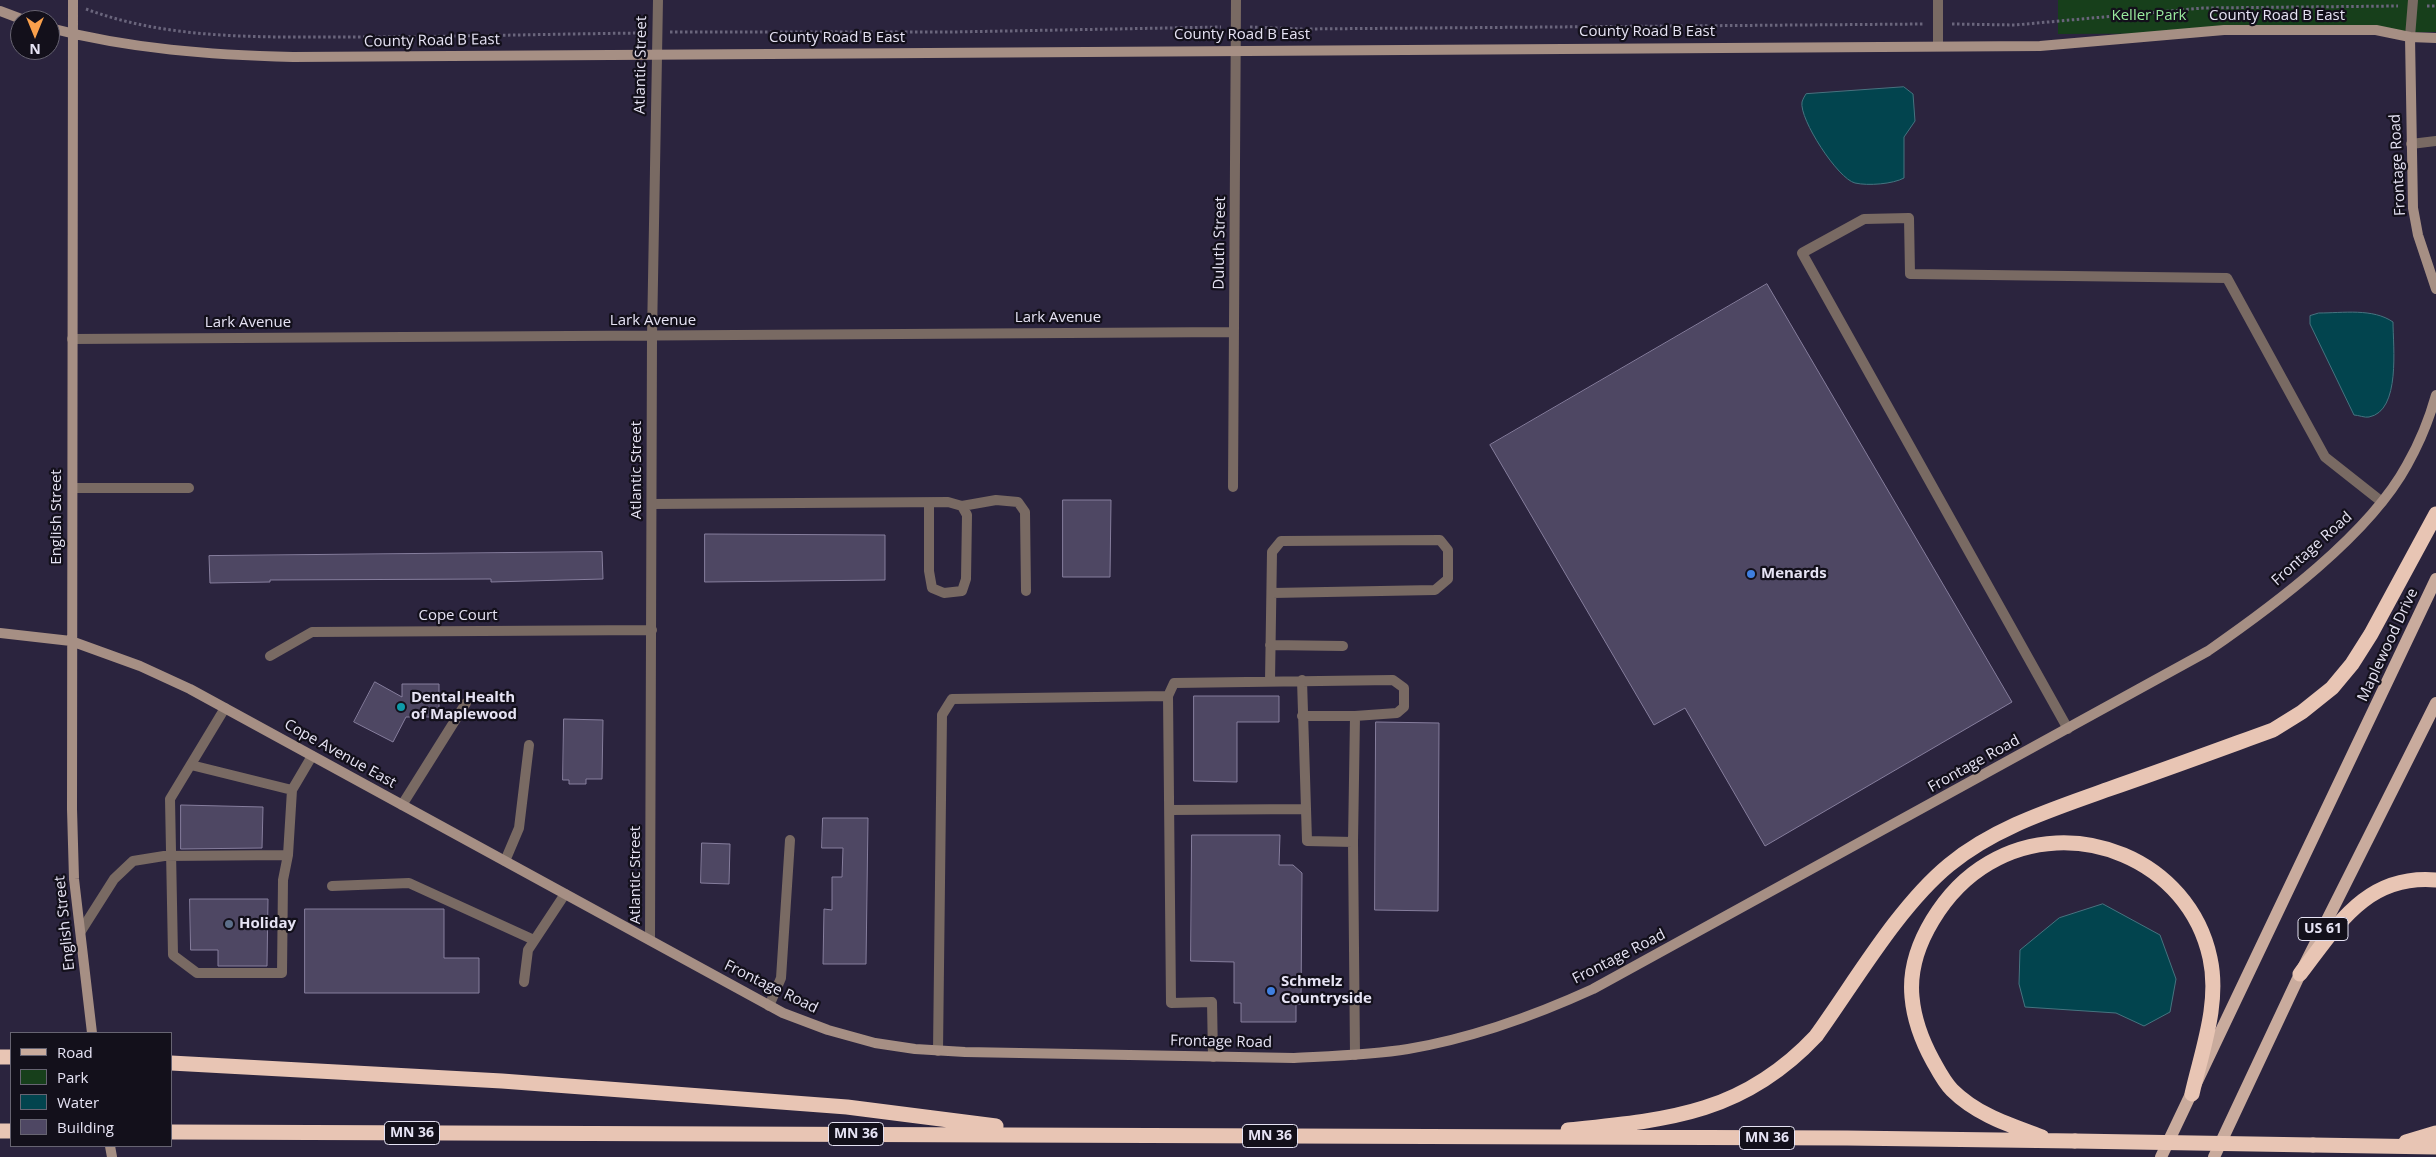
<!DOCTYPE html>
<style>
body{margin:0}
#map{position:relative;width:2436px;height:1157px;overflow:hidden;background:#2b243e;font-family:"Open Sans",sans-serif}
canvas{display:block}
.legend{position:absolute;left:10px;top:1032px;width:162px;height:115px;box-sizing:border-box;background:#13101b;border:1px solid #676472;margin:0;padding:6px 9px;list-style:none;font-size:15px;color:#e6e3f4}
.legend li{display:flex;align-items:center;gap:10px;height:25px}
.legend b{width:25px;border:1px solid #676472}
.north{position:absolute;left:10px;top:10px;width:50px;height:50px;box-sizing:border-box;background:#13101b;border:1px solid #676472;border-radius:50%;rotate:180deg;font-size:14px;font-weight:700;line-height:20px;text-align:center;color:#e6e3f4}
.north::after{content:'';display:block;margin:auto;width:18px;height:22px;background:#f9a04c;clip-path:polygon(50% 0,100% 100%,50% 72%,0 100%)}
</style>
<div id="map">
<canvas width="2436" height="1157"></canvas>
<ul class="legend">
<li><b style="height:6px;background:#c9ab9d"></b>Road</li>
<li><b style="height:14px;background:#173f1b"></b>Park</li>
<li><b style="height:14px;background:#02444e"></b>Water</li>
<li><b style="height:14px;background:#4e4763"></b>Building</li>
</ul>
<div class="north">N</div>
</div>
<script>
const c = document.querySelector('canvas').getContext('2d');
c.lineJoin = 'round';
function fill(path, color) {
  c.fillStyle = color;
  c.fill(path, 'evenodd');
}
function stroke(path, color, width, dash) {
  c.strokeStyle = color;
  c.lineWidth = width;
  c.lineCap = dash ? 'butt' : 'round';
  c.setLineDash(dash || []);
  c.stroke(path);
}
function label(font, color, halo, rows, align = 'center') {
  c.font = font + ' "Open Sans",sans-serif';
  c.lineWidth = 4.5;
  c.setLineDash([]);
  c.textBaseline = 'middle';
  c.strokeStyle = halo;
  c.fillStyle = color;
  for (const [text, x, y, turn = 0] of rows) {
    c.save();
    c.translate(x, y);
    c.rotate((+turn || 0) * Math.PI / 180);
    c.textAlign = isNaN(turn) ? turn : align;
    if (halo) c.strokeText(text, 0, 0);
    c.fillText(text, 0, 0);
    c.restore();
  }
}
fill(new Path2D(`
 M2058 0H2436V32L2058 34Z`), '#173f1b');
const water = new Path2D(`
 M1904 87 1913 94 1915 121 1904 137V178C1893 184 1868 186 1855 183 1838 179 1799 119 1802 102 1803 99 1804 97 1806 94Z
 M2319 313C2343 313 2373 308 2393 322 2393 346 2401 411 2369 417 2365 418 2358 415 2354 415L2310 324V316Z
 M2103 904 2160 935 2176 979 2170 1012 2144 1026 2116 1013 2025 1007 2019 984 2020 950 2059 918Z`);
fill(water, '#02444e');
stroke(water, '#467480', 1);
const building = new Path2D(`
 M1767 284 2012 702 1765 846 1685 708 1654 725 1490 445Z
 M1063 500H1111L1110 577H1063Z
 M705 534 885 535V580L705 582Z
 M602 552 603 579 491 582V579L270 580V582L210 583 209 556Z
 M375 682 402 697V684H439V717H406L393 742 354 722Z
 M1194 696H1279V722H1237V782L1194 781Z
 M564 719 603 720 602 779H586V784H569V780H563Z
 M1376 722 1439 723 1438 911 1375 910Z
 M181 805 263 807 262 848 181 849Z
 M823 818H868L866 964H823L824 909 832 910V877H842L843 848H822Z
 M1192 835H1280L1279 865H1293L1302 873 1301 1004H1296V1022H1241V1003H1234V962L1191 961Z
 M702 843 730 844 729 884 701 883Z
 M190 899H268L267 966H218V950H191Z
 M305 909H444V958H479V993H305Z`);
fill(building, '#4e4763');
stroke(building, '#867e9d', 1);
stroke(new Path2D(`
 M2427 6H2436
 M86 9C169 40 261 37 348 37 447 37 545 34 644 33
 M1952 24 2015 25 2203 8 2398 6
 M1250 27 1302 29 1924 24
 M670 32H952L1221 27`), '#6a657c', 3, [2.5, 2.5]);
stroke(new Path2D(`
 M2410 37 2413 0
 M2411 144 2436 141
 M73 488H189
 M652 504 948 502 962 506 967 515 966 579 962 591 944 593 932 588 929 571V503
 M962 506 996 500 1018 502 1025 512 1026 591
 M1270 645 1343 646
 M1302 680 1307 841 1353 842
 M1270 681 1272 552 1281 541 1440 540 1448 550V579L1435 590 1272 593
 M225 708 170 799 173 955 197 973H282L283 880 288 855
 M1302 716H1355
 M2068 729 1802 253 1864 219 1909 218 1910 274 2227 278 2325 457 2382 502
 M191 765 292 790
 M402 805 466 703
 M1171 810 1304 809
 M505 861 519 828 529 745
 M332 886 409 883 534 940
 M81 931 114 879 133 861 164 856 288 855 292 790 312 756
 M524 982 528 950 565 894
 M769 1006 781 978 790 840
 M938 1051 942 715 952 699 1168 696
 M1213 1057 1212 1002 1171 1003 1168 696 1174 683 1393 680 1404 688V707L1397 713 1355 716 1353 842 1355 1055`), '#796a63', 10);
stroke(new Path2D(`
 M1938 0V46
 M72 339 1234 332
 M1233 487 1236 0
 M270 656 312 632 652 630
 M650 940 652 336 658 0`), '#796a63', 10);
stroke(new Path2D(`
 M73 0 72 809 74 879 92 1033
 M0 11 24 20
 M50 28C130 49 211 55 293 57L2040 46 2224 30H2376L2410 37 2436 38
 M2410 37 2413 208 2418 235 2436 289
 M0 633 71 641 140 666 190 689 783 1013 828 1030 875 1043 915 1049 965 1052 1294 1058C1332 1056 1371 1055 1408 1049 1473 1038 1534 1016 1593 989L2208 651C2273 606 2369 535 2407 465 2420 442 2429 420 2436 395
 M110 1146 112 1157`), '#a68f84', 10);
stroke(new Path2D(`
 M2161 1157 2436 579
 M2214 1157 2300 974 2436 703`), '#c9ab9d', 12);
stroke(new Path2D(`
 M2300 974C2337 926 2366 874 2436 880
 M0 1057H11
 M171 1063 502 1081 847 1107 996 1126
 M1568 1130C1668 1120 1743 1114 1816 1036 1855 982 1898 907 1949 865 1995 827 2054 809 2109 789 2164 770 2218 750 2273 730L2302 712 2332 688 2352 664 2371 634 2436 514
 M0 1131H11
 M171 1132 1847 1138 2075 1141
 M2042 1137C2010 1125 1977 1115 1952 1090 1944 1082 1938 1070 1933 1061 1922 1041 1914 1020 1912 997 1907 946 1946 888 1989 863 2074 813 2189 860 2210 958 2220 1003 2202 1050 2192 1094
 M2406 1142 2436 1133
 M2313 1145 2436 1147`), '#e8c5b4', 15);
stroke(new Path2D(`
 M2075 1141 2313 1145`), '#e8c5b4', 15);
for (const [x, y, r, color] of [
 [1751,574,5,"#3f7fe0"],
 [401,707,5,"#0f9aa8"],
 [229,924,5,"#5c6f8a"],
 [1271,991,5,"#3f7fe0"]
]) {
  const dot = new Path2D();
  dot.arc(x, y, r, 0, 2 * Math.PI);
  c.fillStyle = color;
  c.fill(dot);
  stroke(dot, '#13101b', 2);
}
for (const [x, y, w] of [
 [2323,929,50],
 [412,1133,55],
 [856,1134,55],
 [1270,1136,55],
 [1767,1138,55]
]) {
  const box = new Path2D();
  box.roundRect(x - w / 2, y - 11.5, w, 23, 4);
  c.fillStyle = '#13101b';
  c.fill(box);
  stroke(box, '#e6e3f4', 1);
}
label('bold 14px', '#e6e3f4', null, [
 ["US 61",2323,929],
 ["MN 36",412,1133],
 ["MN 36",856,1134],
 ["MN 36",1270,1136],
 ["MN 36",1767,1138]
]);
label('15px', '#99ea9e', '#13101b', [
 ["Keller Park",2149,16]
]);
label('15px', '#e6e3f4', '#13101b', [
 ["County Road B East",2277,16],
 ["County Road B East",1647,32],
 ["County Road B East",1242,35],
 ["County Road B East",837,38],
 ["County Road B East",432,41,-1],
 ["Atlantic Street",641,65,-89],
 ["Frontage Road",2398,165,-93],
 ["Duluth Street",1220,243,-89],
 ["Lark Avenue",1058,318],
 ["Lark Avenue",653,321],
 ["Lark Avenue",248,323],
 ["Atlantic Street",637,470,-90],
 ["English Street",57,517,-90],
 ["Frontage Road",2312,549,-42],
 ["Cope Court",458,616],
 ["Maplewood Drive",2388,645,-65],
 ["Cope Avenue East",340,754,29],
 ["Frontage Road",1974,764,-29],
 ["Atlantic Street",636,875,-90],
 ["English Street",65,923,-96],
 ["Frontage Road",1619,957,-27],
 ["Frontage Road",771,987,26],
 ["Frontage Road",1221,1042,1]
]);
label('bold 15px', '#e6e3f4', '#13101b', [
 ["Menards",1761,574],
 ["Dental Health",411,698],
 ["of Maplewood",411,715],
 ["Holiday",239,924],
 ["Schmelz",1281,982],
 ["Countryside",1281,999]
], 'left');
</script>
